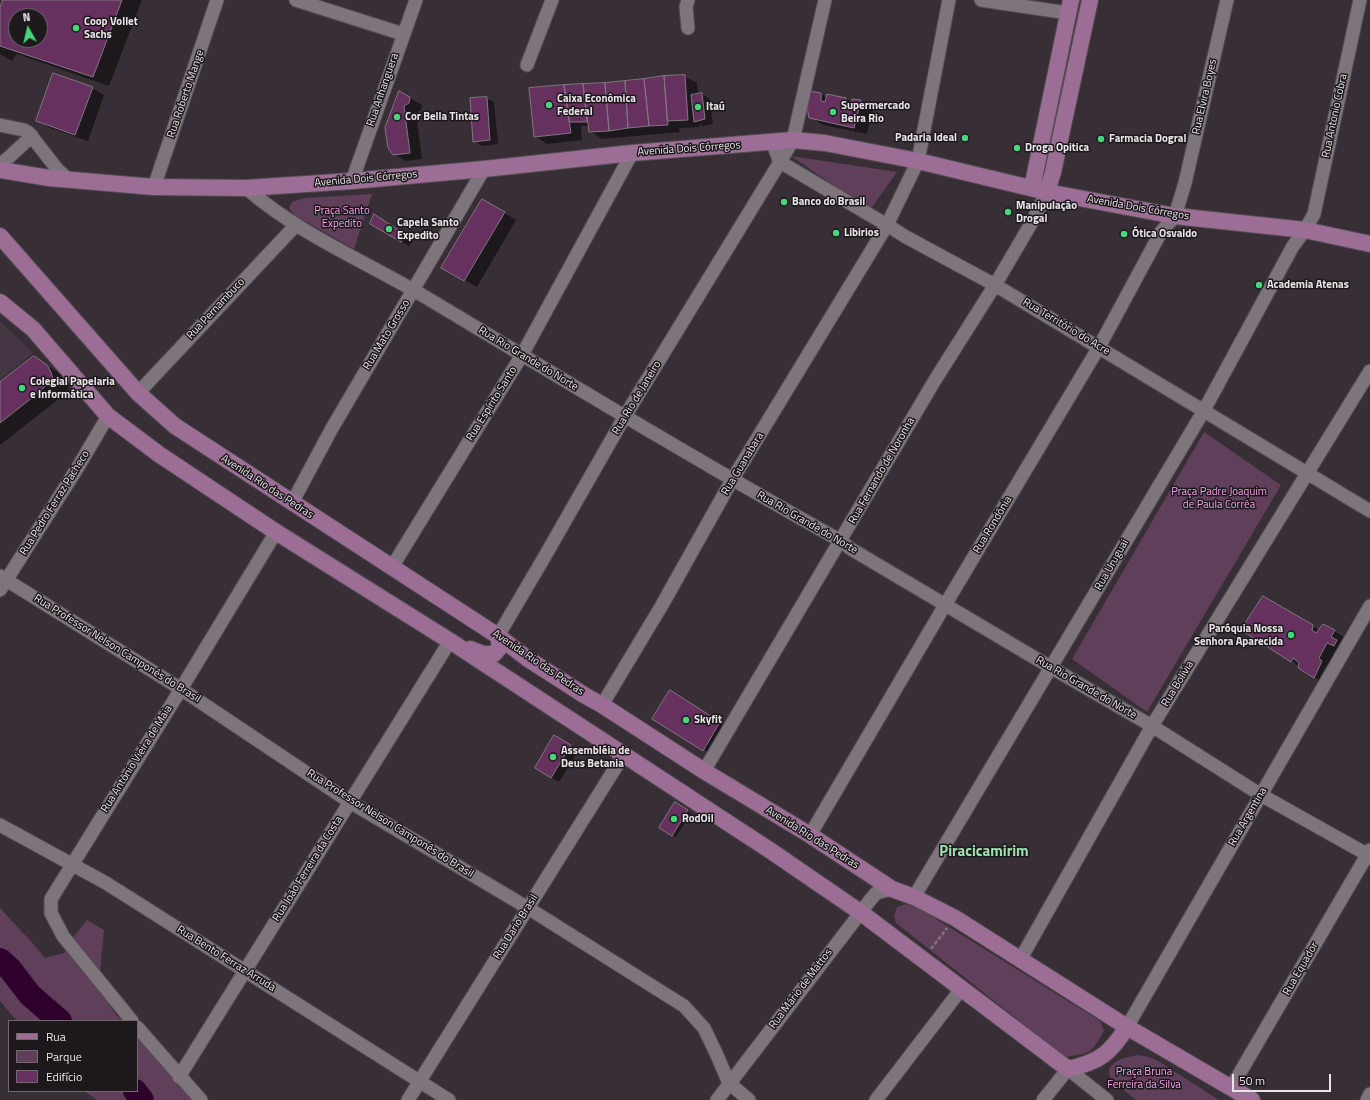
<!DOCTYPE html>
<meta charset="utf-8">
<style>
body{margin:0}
#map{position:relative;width:1370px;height:1100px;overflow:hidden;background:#372e36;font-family:"Titillium Web",sans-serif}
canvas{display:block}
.legend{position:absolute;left:8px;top:1020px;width:130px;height:72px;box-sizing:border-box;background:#1c181b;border:1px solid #6e6a6d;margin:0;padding:5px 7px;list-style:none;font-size:12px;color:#e9e4e8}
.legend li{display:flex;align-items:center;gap:8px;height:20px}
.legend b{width:20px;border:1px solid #6e6a6d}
.north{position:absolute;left:8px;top:8px;width:40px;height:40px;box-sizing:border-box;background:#1c181b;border:1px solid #6e6a6d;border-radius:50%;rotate:352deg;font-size:11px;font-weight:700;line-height:16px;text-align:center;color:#e9e4e8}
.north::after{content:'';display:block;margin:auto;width:14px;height:18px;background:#44d77b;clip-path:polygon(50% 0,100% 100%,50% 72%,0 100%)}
.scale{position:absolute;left:1232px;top:1074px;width:99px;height:18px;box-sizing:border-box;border:2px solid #e9e4e8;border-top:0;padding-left:5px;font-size:12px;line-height:14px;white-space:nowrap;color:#e9e4e8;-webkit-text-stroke:3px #1c181b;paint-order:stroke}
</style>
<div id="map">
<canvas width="1370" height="1100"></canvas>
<ul class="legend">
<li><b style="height:5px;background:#9c6e96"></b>Rua</li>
<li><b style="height:11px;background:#603f5b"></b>Parque</li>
<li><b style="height:11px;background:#66305f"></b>Edifício</li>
</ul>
<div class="north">N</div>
<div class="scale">50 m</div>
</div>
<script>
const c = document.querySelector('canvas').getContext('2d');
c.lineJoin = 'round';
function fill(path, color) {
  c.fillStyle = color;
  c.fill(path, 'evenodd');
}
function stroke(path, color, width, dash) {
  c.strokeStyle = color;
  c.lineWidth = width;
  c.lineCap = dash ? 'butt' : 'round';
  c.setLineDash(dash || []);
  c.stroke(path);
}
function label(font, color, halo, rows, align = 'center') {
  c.font = font + ' "Titillium Web",sans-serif';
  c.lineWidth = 3;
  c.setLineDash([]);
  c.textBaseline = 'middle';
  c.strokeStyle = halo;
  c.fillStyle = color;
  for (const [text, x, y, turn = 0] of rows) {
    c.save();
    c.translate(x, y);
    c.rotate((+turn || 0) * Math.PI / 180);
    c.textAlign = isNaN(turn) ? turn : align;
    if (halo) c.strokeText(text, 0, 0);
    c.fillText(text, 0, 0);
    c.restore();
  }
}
fill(new Path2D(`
 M0 321 33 353 0 379Z`), '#443642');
fill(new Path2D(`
 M791 156 897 172 870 210Z
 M372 194 354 249 294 215 289 208 292 202 304 198Z
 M1204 432 1281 485 1147 712 1072 659Z
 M906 904 920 909 1100 1021 1104 1031C1091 1054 1091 1053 1065 1057L896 923 894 916 897 907Z
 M0 908C15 925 31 940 45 958L64 953 75 935 87 920 104 930C101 967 93 993 122 1021H17L0 1001Z
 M137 1035 200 1100H97L84 1091H137Z
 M1139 1055 1149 1057 1158 1061 1219 1100H1136L1112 1080C1100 1063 1127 1056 1139 1055Z`), '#603f5b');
fill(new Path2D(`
 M4 0H142L109 86 17 54 12 61 0 54V11ZM16 16H40V40H16Z
 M684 76 697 83 698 95 702 94 710 99 713 124 703 126 699 123 700 127 679 128 680 132 602 139 590 131 589 126H581L582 140 547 144 535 136 564 86 605 84Z
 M92 88 104 95 88 141 50 128 37 121Z
 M399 92 422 105 421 110 416 113 422 159 406 161 394 154Z
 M821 94 827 98 845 99 852 103 860 101 873 108 867 134 823 125 810 117Z
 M486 98 494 102 498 144 482 146 474 141Z
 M483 200 516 220 477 287 443 268Z
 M382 220 414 240 409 246 371 224Z
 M34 357 63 376 67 382 69 389 55 402 0 445V384Z
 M1263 597 1319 630 1323 625 1351 641 1348 647 1353 650 1351 654 1344 651 1331 686 1314 677 1292 661Z
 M682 699 731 730 716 757 654 718Z
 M555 737 578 751 559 782 536 768Z
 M675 804 691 813 676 837 661 828Z`), '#0007');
stroke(new Path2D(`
 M0 960 10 969 30 995 60 1021
 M135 1091 142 1100`), '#30002d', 24);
const building = new Path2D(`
 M3 0H122L93 77 0 46V8ZM16 16H40V40H16Z
 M53 73 93 87 75 135 36 121Z
 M685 75 688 120 667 121 664 76Z
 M664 76 668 125 649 126 644 79Z
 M644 79 649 126 628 128 625 81Z
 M625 81 628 128 609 131 605 83Z
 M605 83 609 131 589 132 583 84Z
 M583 84 587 122H569L564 85Z
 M564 85 571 133 534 137 529 88Z
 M399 91 410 97 409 103 404 106 410 153 393 155 388 148 385 128Z
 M810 91 821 93V101L825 102 827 94 846 98 845 105 851 107 852 99 861 100 854 128 809 118 807 107Z
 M702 93 705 119 694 122 691 95Z
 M487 97 490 140 473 142 470 98Z
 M482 199 505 212 464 281 441 268Z
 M374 214 406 235 401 242 370 224Z
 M34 356 47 365 51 372 53 379 38 393 0 423V382Z
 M1263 596 1313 625 1312 630 1316 633 1323 624 1335 630 1331 637 1337 640 1334 646 1327 643 1319 658 1322 661 1314 678 1298 668 1299 663 1293 658 1291 662 1241 630Z
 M670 690 720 722 703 751 652 719Z
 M554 735 571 745 551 778 535 768Z
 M675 802 688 810 672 836 659 828Z`);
fill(building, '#66305f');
stroke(building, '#81767f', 1);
const minor = new Path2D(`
 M296 0 403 34
 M825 0 793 140 780 162 887 225 906 237 995 285 1370 511
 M981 0 1068 13
 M688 28 686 7 688 0
 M527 65 552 0
 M0 125 24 130 29 133 57 169 68 179
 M0 164 7 159 32 136
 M352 181 416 0
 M154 187 217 0
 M246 188C300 235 367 262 427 298 564 380 701 463 841 541L851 549 1052 668 1152 726 1261 795 1370 856
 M138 393 296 225
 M292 503 331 430 484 169
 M392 567 522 355 632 153
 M0 576 181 689 350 802 528 908 684 1006 704 1028 716 1053 729 1083 749 1100
 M0 590 78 467 108 416
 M498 636 545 556 625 416 780 162 772 142
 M602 705 662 605 732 480 887 225 918 161 949 0
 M704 771 935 380 995 285 1032 222 1047 192
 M0 825 106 883 449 1100
 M810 835 945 605 1099 347 1161 232 1175 216 1185 183 1227 0
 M914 897 1203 412 1293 246 1305 230 1314 214 1360 0
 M1020 960 1152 726 1370 371
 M132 1021 63 936 51 913V899L181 689 276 532
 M137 1027 201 1100
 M1127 1027 1370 606
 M179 1077 450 641
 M1231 1088 1370 850
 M408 1100 624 754
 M717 1100 871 899 876 893 892 889
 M876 1100 962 988
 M1043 1100 1068 1069 1107 1100
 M1367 1100 1370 1094`);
const major = new Path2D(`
 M0 170 49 178 154 187 246 188 352 181 484 169 632 153 793 140 825 143 918 161 1047 192 1175 216 1305 230 1370 244
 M1032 188 1071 0
 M1047 192 1053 172 1090 0
 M0 236 138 393 175 426 498 636 528 659 584 695 602 705 704 771 810 835 892 889 914 897 955 918 1127 1027 1252 1100
 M0 302 33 329 108 416 160 455 276 532 450 641 771 851 860 912 1068 1069C1099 1062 1110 1054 1127 1027
 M470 649 483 654H494L500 647 498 636`);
stroke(minor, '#544c52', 15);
stroke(major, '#544c52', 18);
stroke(new Path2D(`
 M931 949 947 928`), '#7a7279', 2.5, [4, 2]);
stroke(minor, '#7e747c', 13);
stroke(major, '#9c6e96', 16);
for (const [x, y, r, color] of [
 [76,28,4,"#44d77b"],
 [549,105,4,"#44d77b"],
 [698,107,4,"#44d77b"],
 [833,112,4,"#44d77b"],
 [397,117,4,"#44d77b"],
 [965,138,4,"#44d77b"],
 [1101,139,4,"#44d77b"],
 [1017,148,4,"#44d77b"],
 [784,202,4,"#44d77b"],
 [1008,212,4,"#44d77b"],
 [389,229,4,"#44d77b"],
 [836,233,4,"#44d77b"],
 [1124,234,4,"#44d77b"],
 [1259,285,4,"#44d77b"],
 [22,388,4,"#44d77b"],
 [1291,635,4,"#44d77b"],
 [686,720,4,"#44d77b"],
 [553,757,4,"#44d77b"],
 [674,819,4,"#44d77b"]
]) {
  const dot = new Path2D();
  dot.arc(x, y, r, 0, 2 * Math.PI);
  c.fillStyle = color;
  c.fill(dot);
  stroke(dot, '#1c181b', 1.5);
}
label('bold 11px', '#e9e4e8', '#1c181b', [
 ["Coop Vollet",84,22],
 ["Sachs",84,35],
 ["Caixa Econômica",557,99],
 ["Federal",557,112],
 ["Supermercado",841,106],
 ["Beira Rio",841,119],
 ["Itaú",706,107],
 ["Cor Bella Tintas",405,117],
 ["Padaria Ideal",957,138,"right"],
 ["Farmacia Dogral",1109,139],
 ["Droga Opitica",1025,148],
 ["Banco do Brasil",792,202],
 ["Manipulação",1016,206],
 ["Drogal",1016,219],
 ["Capela Santo",397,223],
 ["Expedito",397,236],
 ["Libirios",844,233],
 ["Ótica Osvaldo",1132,234],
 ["Academia Atenas",1267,285],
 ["Colegial Papelaria",30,382],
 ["e Informática",30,395],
 ["Paróquia Nossa",1283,629,"right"],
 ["Senhora Aparecida",1283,642,"right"],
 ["Skyfit",694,720],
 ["Assembléia de",561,751],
 ["Deus Betania",561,764],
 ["RodOil",682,819]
], 'left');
label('11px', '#e9e4e8', '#1c181b', [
 ["Rua Anhanguera",383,90,-71],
 ["Rua Roberto Mange",186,94,-71],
 ["Rua Elvira Boyes",1205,97,-77],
 ["Rua Antonio Cobra",1335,116,-78],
 ["Avenida Dois Córregos",689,149,-4],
 ["Avenida Dois Córregos",366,179,-5],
 ["Avenida Dois Córregos",1138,208,10],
 ["Rua Pernambuco",216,309,-47],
 ["Rua Território do Acre",1066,327,31],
 ["Rua Mato Grosso",387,335,-59],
 ["Rua Rio Grande do Norte",528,359,31],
 ["Rua Rio de Janeiro",637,398,-59],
 ["Rua Espírito Santo",492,404,-58],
 ["Rua Guanabara",743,464,-59],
 ["Rua Fernando de Noronha",882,471,-60],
 ["Avenida Rio das Pedras",267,487,33],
 ["Rua Pedro Ferraz Pacheco",55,503,-58],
 ["Rua Rio Grande do Norte",807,523,30],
 ["Rua Rondônia",993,525,-59],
 ["Rua Uruguai",1112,565,-60],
 ["Rua Professor Nelson Camponês do Brasil",117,649,32],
 ["Avenida Rio das Pedras",538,663,34],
 ["Rua Bolívia",1178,684,-59],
 ["Rua Rio Grande do Norte",1086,688,30],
 ["Rua Antônio Vieira de Maia",137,759,-58],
 ["Rua Argentina",1248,817,-60],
 ["Rua Professor Nelson Camponês do Brasil",390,824,32],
 ["Avenida Rio das Pedras",812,838,32],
 ["Rua João Ferreira da Costa",308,869,-58],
 ["Rua Dario Brasil",516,927,-58],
 ["Rua Bento Ferraz Arruda",226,959,32],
 ["Rua Equador",1301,969,-60],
 ["Rua Mário de Mattos",801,989,-53]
]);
label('11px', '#f3a2e8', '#1c181b', [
 ["Praça Santo",342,211],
 ["Expedito",342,224],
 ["Praça Padre Joaquim",1219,492],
 ["de Paula Corrêa",1219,505],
 ["Praça Bruna",1144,1072],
 ["Ferreira da Silva",1144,1085]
]);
label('bold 15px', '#9de2ae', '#1c181b', [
 ["Piracicamirim",984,852]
]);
</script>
